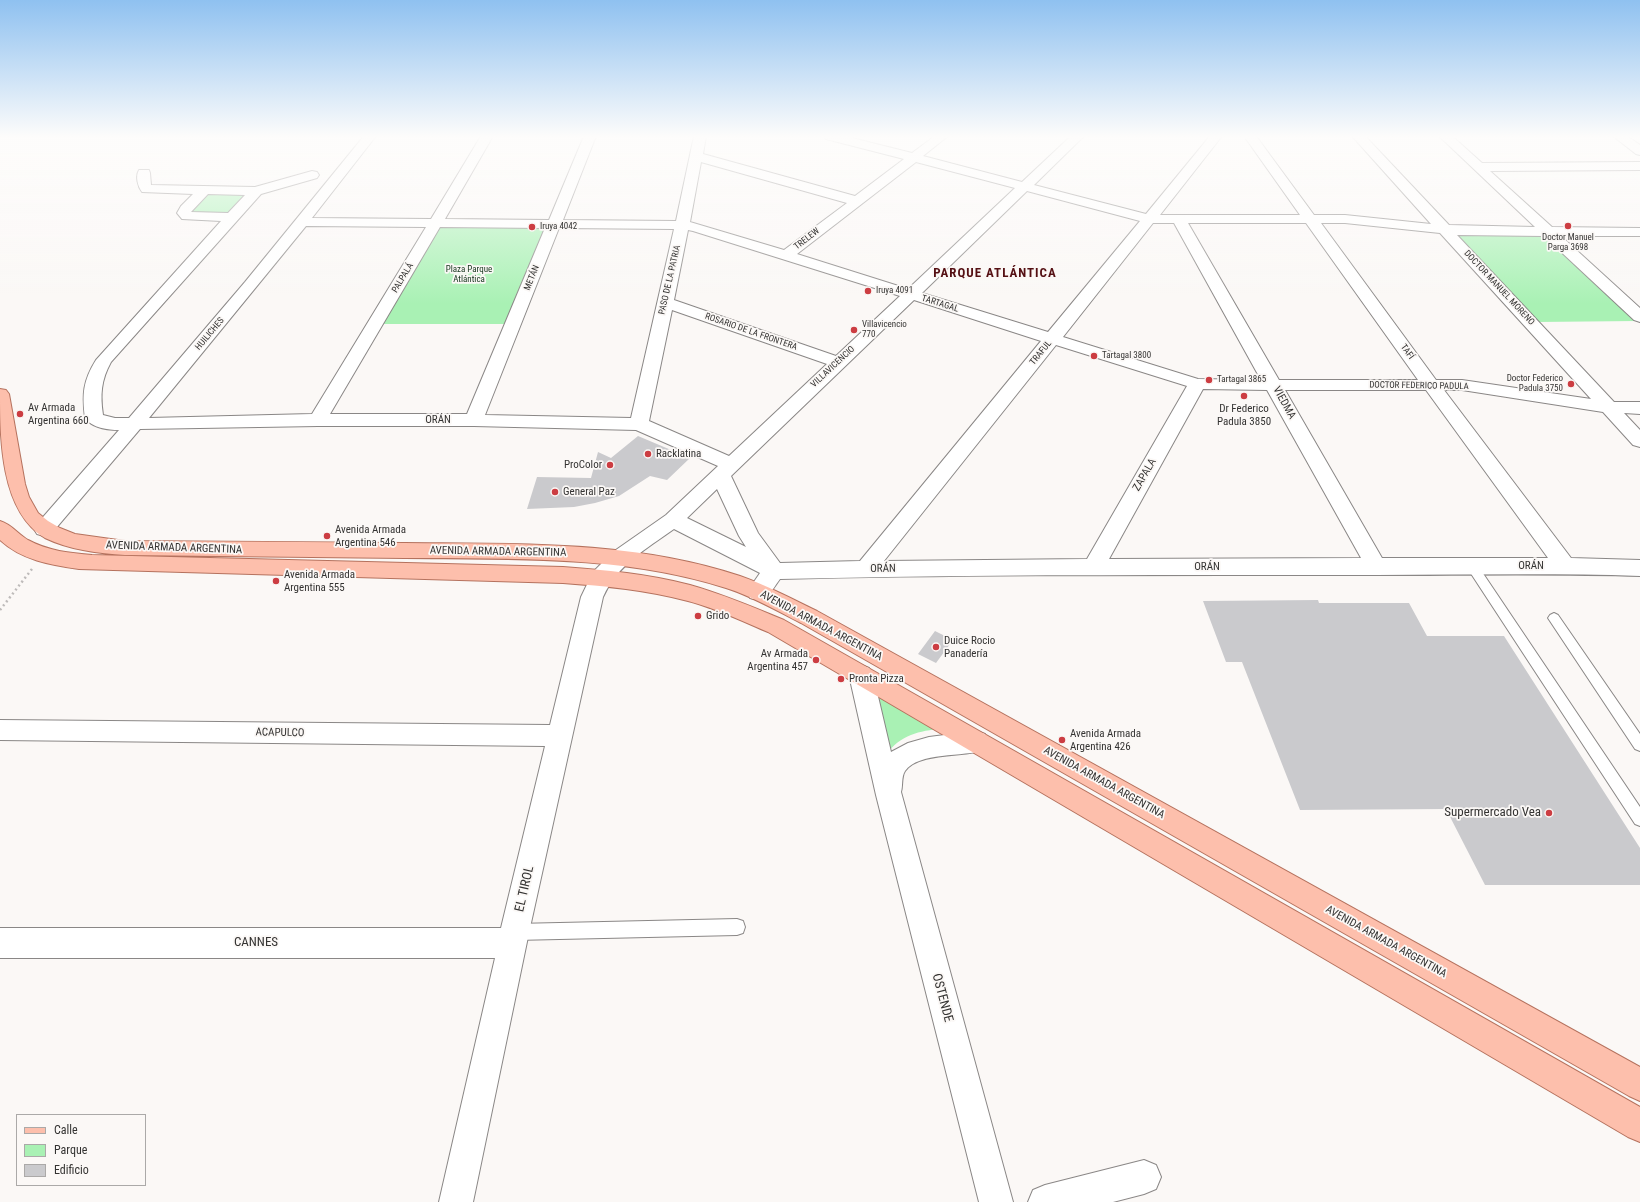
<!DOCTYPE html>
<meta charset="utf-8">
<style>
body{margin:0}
#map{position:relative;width:1640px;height:1202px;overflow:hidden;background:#fbf8f6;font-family:"Roboto Condensed",sans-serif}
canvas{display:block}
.legend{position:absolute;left:16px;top:1114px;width:130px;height:72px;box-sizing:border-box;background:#fbf8f6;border:1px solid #aba9a8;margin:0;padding:5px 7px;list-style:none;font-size:12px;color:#343332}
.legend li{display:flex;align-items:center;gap:8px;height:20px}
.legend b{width:20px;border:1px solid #aba9a8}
</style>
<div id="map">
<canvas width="1640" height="1202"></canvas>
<ul class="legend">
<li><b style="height:5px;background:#fdbfac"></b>Calle</li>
<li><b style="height:11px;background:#a9f1b4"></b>Parque</li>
<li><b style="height:11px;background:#cacacd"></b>Edificio</li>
</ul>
</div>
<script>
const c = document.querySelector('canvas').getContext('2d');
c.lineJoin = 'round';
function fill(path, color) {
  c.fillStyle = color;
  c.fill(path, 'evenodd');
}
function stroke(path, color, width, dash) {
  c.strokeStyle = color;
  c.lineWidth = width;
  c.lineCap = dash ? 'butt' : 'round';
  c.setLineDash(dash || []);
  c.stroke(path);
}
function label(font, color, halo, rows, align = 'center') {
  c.font = font + ' "Roboto Condensed",sans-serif';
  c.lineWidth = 3.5;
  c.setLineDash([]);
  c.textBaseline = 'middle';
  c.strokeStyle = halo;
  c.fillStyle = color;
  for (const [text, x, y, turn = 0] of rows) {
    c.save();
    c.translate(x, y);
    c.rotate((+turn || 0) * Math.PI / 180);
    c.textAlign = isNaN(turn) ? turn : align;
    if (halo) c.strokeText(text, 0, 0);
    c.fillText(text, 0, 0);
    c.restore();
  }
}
fill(new Path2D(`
 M214 193 243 195V198L230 212 223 214 193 213 190 211 207 195Z
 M438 224 550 226 510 324H379Z
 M1453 234H1546L1637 321 1537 322Z
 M869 686 947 728C922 731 905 732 888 752Z`), '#a9f1b4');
fill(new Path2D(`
 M638 436 690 458 667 480 650 476 619 496 595 503 574 507 527 509 537 477 591 478 598 452 611 458Z
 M1318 600 1319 603H1409L1427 636H1504L1640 848V885H1485L1446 809 1300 810 1242 662H1226L1203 601Z
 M935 631 953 640 936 663 918 654Z`), '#cacacd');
const service = new Path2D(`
 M1472 562 1476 563 1640 807V826L1635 824 1468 569 1466 566 1468 563Z
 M1554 613 1558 615 1640 734V751L1635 749 1550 621 1548 618 1550 615Z
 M737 919 743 921 745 927 743 933 737 935 515 940 509 938 507 932 509 926 515 924Z`);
const minor = new Path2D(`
 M364 136H376L312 218 431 219 481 136H493L445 219 549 220 584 136H596L563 220 676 221 694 136H706L703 154 855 196 904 159 826 139 824 136H844L912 153 935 136H948L923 156 1022 182 1071 136H1084L1034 185 1146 214 1210 136H1222L1160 215H1300L1244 136H1256L1314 215H1345L1431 224 1352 136H1365L1449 225 1535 227 1439 136H1452L1482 163 1640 162V170L1490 171 1552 227 1640 228V236H1561L1640 308V322L1634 320 1544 236 1457 235 1614 402H1640V414L1624 413 1640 430V447L1633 445 1603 412 1462 390H1444L1571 558 1640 560V576C1552 573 1464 575 1376 575 1178 575 979 574 780 579 771 591 767 603 750 598L747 592 760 573 674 529C645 550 618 564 603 597L529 932 473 1202H439L495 958H0V928H501L545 746 0 740V720L550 725 581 597 593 572 613 552 666 515 718 466 636 430 474 426H318L140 429 51 534 44 536 37 534 34 529 37 524 119 430C108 430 92 428 85 418 82 394 83 381 96 360L221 221 182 219 177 213 181 206 193 194 142 192C138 187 135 176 139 170H149L150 173 151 185 255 187 312 171 317 172 319 175 317 178 261 194 111 362C101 380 100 395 103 415L115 418H129L245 282ZM701 162 847 203 784 250 690 222ZM916 162 1015 188 908 289 797 254ZM1027 191 1140 221 1048 332 922 293ZM208 194 245 195 228 213 191 212ZM1153 223H1174L1261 380 1198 379 1063 337ZM1188 223H1306L1418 380H1279ZM1321 223H1345L1440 233 1591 399 1462 380H1436ZM306 226 426 227 312 414 149 418ZM440 227 545 228 467 414H330ZM559 228 674 229 631 418 485 415ZM688 230 693 231 900 296 836 356 674 300ZM914 300 1041 341 860 561 780 563 758 533 731 476ZM672 310 827 364 729 456 649 421ZM1056 345 1187 386 1087 559 884 561ZM1203 389 1267 390 1361 558 1109 559ZM1285 390H1426L1548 558H1382ZM717 489 739 536 746 547 687 518Z
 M1613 136H1627L1640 145V155L1636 154Z
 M861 665 869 668 873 675 891 752 908 743 929 737 976 731 985 734 988 742 985 750C964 757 918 752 905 771 901 777 903 786 901 792L1013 1202H979L876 795 849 675 853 668Z
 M1144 1160 1156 1165 1161 1177 1156 1189 1144 1194 1113 1202H1028L1033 1190 1045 1185Z`);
const primary = new Path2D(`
 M0 389 6 390 9 394 25 484 29 497 38 513 48 521 60 528 75 534 125 541C218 541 311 542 404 543 516 544 632 540 740 576 766 585 792 599 817 611L1640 1067V1101L1629 1096 801 623C777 611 752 596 726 588 622 555 512 559 405 558 311 557 218 556 125 555 98 553 70 550 45 538 0 511 0 438 0 389Z
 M0 521C11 524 18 534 28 540 48 551 70 553 92 555L563 567C605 570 649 574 690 585 722 594 753 607 784 620L1640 1107V1142L1628 1137 768 632C742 621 715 608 688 601 647 590 605 586 563 583L79 569C51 565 21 560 0 540Z`);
stroke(service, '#8a8786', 2);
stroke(minor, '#8a8786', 2);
stroke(primary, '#b5725e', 2);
stroke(new Path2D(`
 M0 610 32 569`), '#bebbba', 2.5, [2, 3]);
fill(service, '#fff');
fill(minor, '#fff');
fill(primary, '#fdbfac');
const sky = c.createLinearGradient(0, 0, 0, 304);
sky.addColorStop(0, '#8fc1f0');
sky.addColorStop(0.45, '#fdfcfb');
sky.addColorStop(1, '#fdfcfb00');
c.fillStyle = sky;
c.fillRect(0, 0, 1640, 304);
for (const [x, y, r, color] of [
 [1568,226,4,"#cc3d42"],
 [532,227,4,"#cc3d42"],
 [868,291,4,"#cc3d42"],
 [854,330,4,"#cc3d42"],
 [1094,356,4,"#cc3d42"],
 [1209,380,4,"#cc3d42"],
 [1571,384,4,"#cc3d42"],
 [1244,396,4,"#cc3d42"],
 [20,414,4,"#cc3d42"],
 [648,454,4,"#cc3d42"],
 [610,465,4,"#cc3d42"],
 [555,492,4,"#cc3d42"],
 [327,536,4,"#cc3d42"],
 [276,581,4,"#cc3d42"],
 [698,616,4,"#cc3d42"],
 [936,647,4,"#cc3d42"],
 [816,660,4,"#cc3d42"],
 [841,679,4,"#cc3d42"],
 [1062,740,4,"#cc3d42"],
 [1549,813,4,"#cc3d42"]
]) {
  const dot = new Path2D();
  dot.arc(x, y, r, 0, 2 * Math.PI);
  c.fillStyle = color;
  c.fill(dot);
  stroke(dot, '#fbf8f6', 1.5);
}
label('9px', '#343332', '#fbf8f6', [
 ["Iruya 4042",540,227],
 ["Doctor Manuel",1568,238,"center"],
 ["Parga 3698",1568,248,"center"],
 ["Iruya 4091",876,291],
 ["Villavicencio",862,325],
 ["770",862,335],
 ["Tartagal 3800",1102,356],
 ["Doctor Federico",1563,379,"right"],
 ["Padula 3750",1563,389,"right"],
 ["Tartagal 3865",1217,380]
], 'left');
label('9px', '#343332', '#fbf8f6', [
 ["TRELEW",807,239,-38],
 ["PALPALÁ",403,278,-59],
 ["METÁN",532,278,-68],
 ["PASO DE LA PATRIA",670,280,-77],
 ["DOCTOR MANUEL MORENO",1499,288,47],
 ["TARTAGAL",940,304,17],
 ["ROSARIO DE LA FRONTERA",751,332,19],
 ["HUILICHES",210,334,-50],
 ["TAFÍ",1407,352,54],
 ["TRAFUL",1041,353,-51],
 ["VILLAVICENCIO",833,367,-43],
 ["DOCTOR FEDERICO PADULA",1419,386,1]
]);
label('9px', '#123219', '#fbf8f6', [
 ["Plaza Parque",469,270],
 ["Atlántica",469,280]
]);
label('11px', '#343332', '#fbf8f6', [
 ["VIEDMA",1284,403,61],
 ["ORÁN",438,420],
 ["ZAPALA",1145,475,-60],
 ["AVENIDA ARMADA ARGENTINA",174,548,2],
 ["AVENIDA ARMADA ARGENTINA",498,552,1],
 ["ORÁN",1531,566],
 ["ORÁN",1207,567],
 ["ORÁN",883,569,-1],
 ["AVENIDA ARMADA ARGENTINA",821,626,28],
 ["ACAPULCO",280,733,1],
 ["AVENIDA ARMADA ARGENTINA",1104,783,29],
 ["AVENIDA ARMADA ARGENTINA",1386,942,29]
]);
label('11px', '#343332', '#fbf8f6', [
 ["Av Armada",28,408],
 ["Argentina 660",28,421],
 ["Dr Federico",1244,409,"center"],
 ["Padula 3850",1244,422,"center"],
 ["Racklatina",656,454],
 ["ProColor",602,465,"right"],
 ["General Paz",563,492],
 ["Avenida Armada",335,530],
 ["Argentina 546",335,543],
 ["Avenida Armada",284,575],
 ["Argentina 555",284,588],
 ["Grido",706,616],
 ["Duice Rocio",944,641],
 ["Panadería",944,654],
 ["Av Armada",808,654,"right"],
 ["Argentina 457",808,667,"right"],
 ["Pronta Pizza",849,679],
 ["Avenida Armada",1070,734],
 ["Argentina 426",1070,747]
], 'left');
c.letterSpacing = '1px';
label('bold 13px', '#551014', '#fbf8f6', [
 ["PARQUE ATLÁNTICA",995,274]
]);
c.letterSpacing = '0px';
label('13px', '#343332', '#fbf8f6', [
 ["Supermercado Vea",1541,813]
], 'right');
label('13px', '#343332', '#fbf8f6', [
 ["EL TIROL",525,889,-77],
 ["CANNES",256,943],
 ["OSTENDE",942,998,75]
]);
</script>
